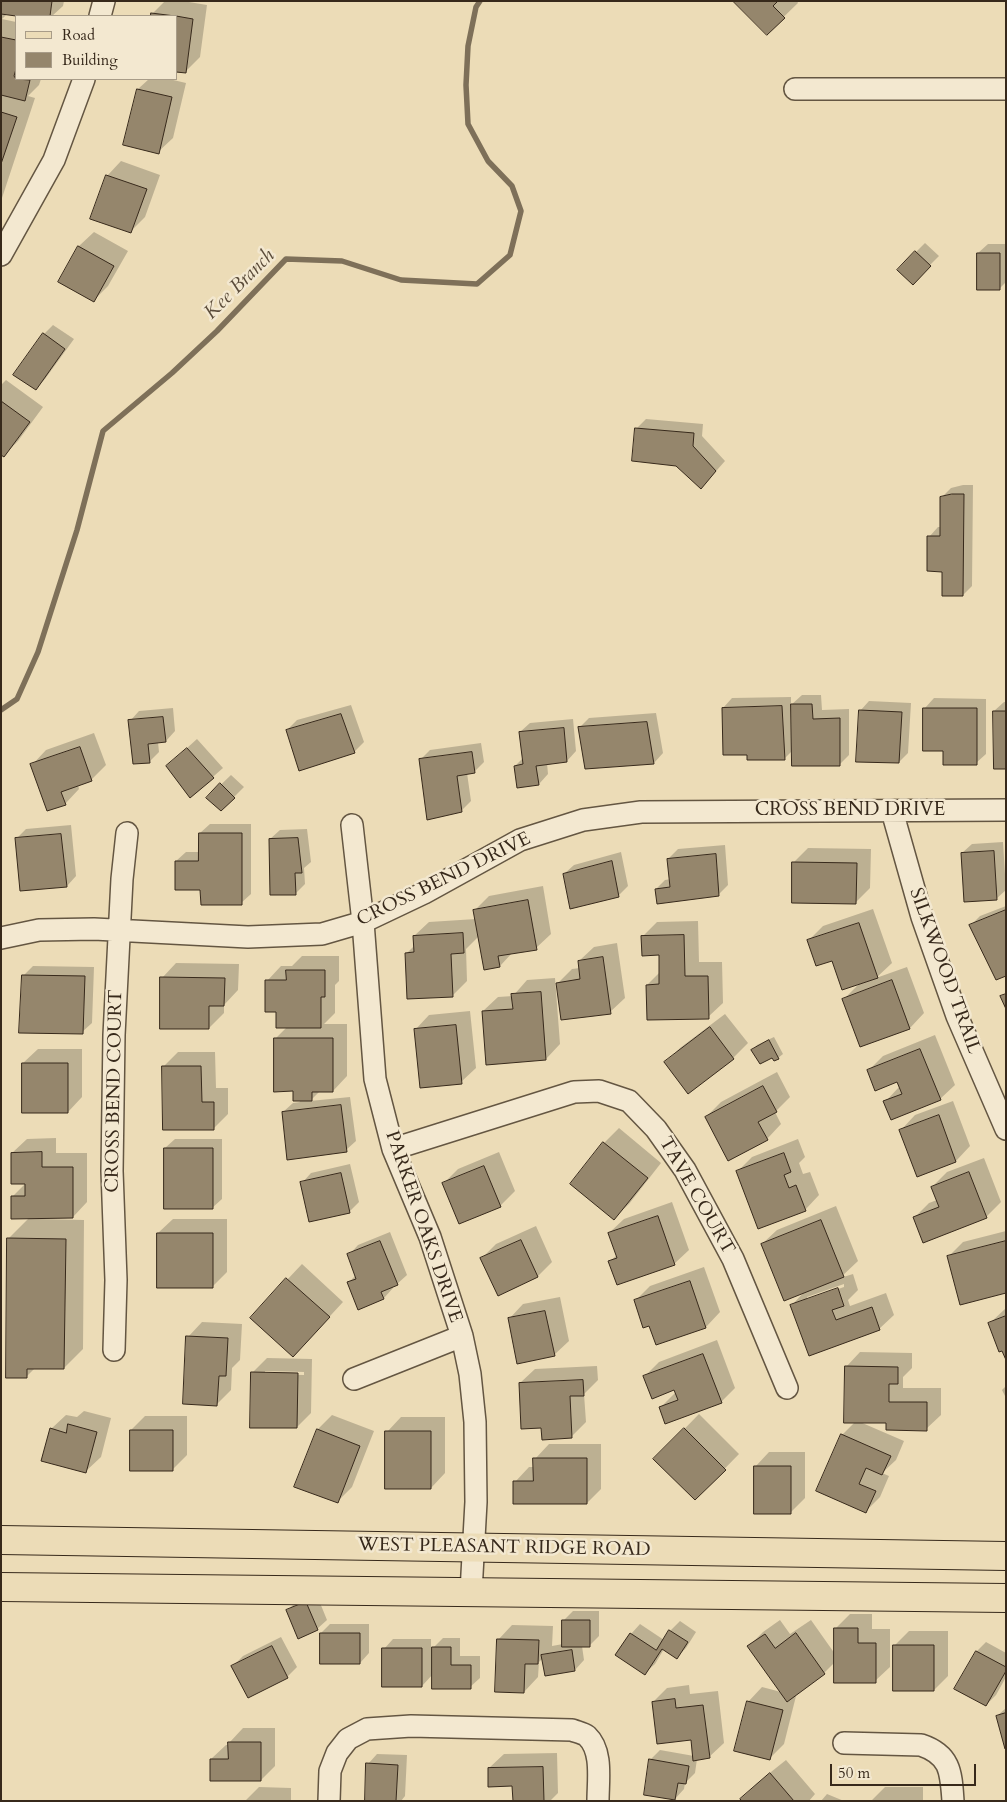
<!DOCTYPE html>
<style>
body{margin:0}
#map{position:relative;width:1007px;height:1802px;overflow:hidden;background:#ecdcb7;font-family:Cardo,serif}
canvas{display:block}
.frame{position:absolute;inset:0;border:2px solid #37291b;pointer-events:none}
.legend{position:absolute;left:15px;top:15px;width:162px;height:65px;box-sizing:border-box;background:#f3e8d0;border:1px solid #a89c88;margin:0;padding:6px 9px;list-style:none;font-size:15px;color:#37291b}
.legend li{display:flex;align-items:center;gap:10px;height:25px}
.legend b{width:25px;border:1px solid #a89c88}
.scale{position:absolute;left:830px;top:1764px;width:146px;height:22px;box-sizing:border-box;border:2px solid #37291b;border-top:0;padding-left:6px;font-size:15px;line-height:18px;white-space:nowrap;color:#37291b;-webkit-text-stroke:4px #f3e8d0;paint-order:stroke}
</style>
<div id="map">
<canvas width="1007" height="1802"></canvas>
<div class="frame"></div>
<ul class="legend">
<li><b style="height:6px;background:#ecdcb7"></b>Road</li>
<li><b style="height:14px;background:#95866c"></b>Building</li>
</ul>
<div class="scale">50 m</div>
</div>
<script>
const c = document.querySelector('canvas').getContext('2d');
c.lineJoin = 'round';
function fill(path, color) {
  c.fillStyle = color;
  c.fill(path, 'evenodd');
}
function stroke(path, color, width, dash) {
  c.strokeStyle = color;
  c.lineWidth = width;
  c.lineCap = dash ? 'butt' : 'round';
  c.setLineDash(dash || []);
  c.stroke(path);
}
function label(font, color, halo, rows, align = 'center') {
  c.font = font + ' Cardo,serif';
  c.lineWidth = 5;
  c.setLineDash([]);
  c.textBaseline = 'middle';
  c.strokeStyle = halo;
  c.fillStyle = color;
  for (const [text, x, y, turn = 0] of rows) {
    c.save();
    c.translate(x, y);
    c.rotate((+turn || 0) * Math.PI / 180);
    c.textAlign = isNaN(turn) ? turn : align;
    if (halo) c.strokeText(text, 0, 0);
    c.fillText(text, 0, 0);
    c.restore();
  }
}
fill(new Path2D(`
 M1 1H64L63 6 52 16H24L7 14 2 19 16 22V79H41L39 85 28 96 35 98 1 201Z
 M165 1H183L207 5 200 57 185 72 176 16H152V14Z
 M735 1H797L798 3 767 33Z
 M149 79H169L186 83 173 138 158 152 138 89Z
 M121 161 160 175 145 217 131 231 107 176Z
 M94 232 128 251 108 286 93 301 59 282 79 246Z
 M925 243 939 256 912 283 898 270Z
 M988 244H1006V282L999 289 978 253Z
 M53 325 74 339 45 379 35 389 44 334Z
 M6 380 43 407 18 441 4 455 1 453V385Z
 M646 419 703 424 702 436 725 461 710 478 636 429Z
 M963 485H973L972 586 963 595 943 571 929 537 938 527H941L942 497 951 488Z
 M802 695H821L822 710 849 709V755L839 765 793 750 784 759 748 753 723 708 732 698 791 697V705Z
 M934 698 986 699V754L976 763 945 749 925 708Z
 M869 701 911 703 908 753 899 762 860 711Z
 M1004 702H1006V768L994 711Z
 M351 705 364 742 354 752 287 730 297 720Z
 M173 708 175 731 166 741 158 742 159 752 149 762 130 721 139 711Z
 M656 713 663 753 654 763 580 727 589 718Z
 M573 719 576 751 567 761 547 763 548 774 539 784 518 787 515 766 524 757 520 732 530 723Z
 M94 733 106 765 91 780 78 785 79 789 65 804 32 765 46 750Z
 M197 739 223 768 190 797 177 757Z
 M481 743 484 762 474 772 467 773 471 801 461 811 420 760 430 750Z
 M231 775 244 787 221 810 208 797Z
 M210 824H251V894L241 903 201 889 176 861 186 852H199L200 833Z
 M71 825 76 876 67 886 21 890 16 839 26 829Z
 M307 829 311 862 304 868 305 884 296 893 270 839 280 830Z
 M1003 842 1006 890 996 899 962 853 972 844Z
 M725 845 728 885 718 895 656 889 665 880 671 879 668 859 678 849Z
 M808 848 871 849 870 888 856 902 793 863Z
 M621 852 628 886 619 895 571 908 564 874 574 865Z
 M543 886 551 934 536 948 513 952 500 966 479 936 466 949 467 981 453 995 406 954 415 945 414 936 429 922 476 919 475 910 489 896Z
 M1006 906V975L971 925 980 916Z
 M873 909 892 963 876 978 907 967 924 1013 910 1028 861 1046 843 1000 860 983 809 940 823 926Z
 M698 921 699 962H722L723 1003 708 1017 647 985 660 972V954L643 936 657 922Z
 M617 943 625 998 610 1012 558 983 572 969 580 968 579 961 594 947Z
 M302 956H339V981L335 985V1013L324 1024H347V1076L333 1091H320L310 1101 350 1097 356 1141 346 1150 283 1112 293 1103 300 1102 294 1090 275 1039 287 1027 278 1010 267 981 281 966H292Z
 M176 963 239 964 238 990 224 1005V1013L209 1028 162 978Z
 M33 966 94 967 92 1023 82 1032 24 975Z
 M555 978 560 1044 546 1059 483 1011 498 997 513 996 527 980Z
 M470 1011 476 1068 461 1082 415 1030 429 1015Z
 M725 1014 748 1043 733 1058 688 1092 666 1062 680 1048Z
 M935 1035 955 1085 940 1099 885 1102 900 1086 898 1080 868 1071 883 1056Z
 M774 1037 783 1054 778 1058 752 1050 757 1045Z
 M38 1049H82V1097L68 1112 23 1063Z
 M178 1052H215L216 1088H228V1114L214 1128 163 1067Z
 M777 1072 790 1097 775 1112 781 1124 767 1139 706 1117 721 1102Z
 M953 1101 970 1146 956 1161 901 1130 915 1115Z
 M619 1128 661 1163 629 1204 614 1218 571 1184 604 1143Z
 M56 1138V1153H87V1202L73 1217H41V1219L84 1220 83 1349 64 1368H35L26 1377 8 1239 30 1217 12 1197 26 1183 12 1153 27 1139Z
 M175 1139H222V1199L212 1208 165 1148Z
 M798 1139 805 1157 799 1163 803 1174 810 1172 819 1195 805 1210 737 1172 752 1157Z
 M499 1152 515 1191 500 1206 443 1184 458 1169Z
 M984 1158 1001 1202 987 1216 923 1241 914 1218 929 1203 937 1200 932 1187 947 1172Z
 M350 1164 359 1202 349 1212 302 1183 311 1173Z
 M672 1202 689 1250 674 1264 610 1261 617 1255 609 1233 624 1219Z
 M836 1206 858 1261 840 1278 853 1274 858 1290 848 1300 850 1306 886 1293 894 1315 879 1329 809 1354 792 1305 806 1290 762 1244 777 1230ZM844 1284V1287L807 1300V1297Z
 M173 1219H227V1272L212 1287 158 1233Z
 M536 1226 552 1262 538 1276 482 1258 496 1244Z
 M1006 1231V1292L949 1256 963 1242Z
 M390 1232 407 1275 397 1284 392 1286 393 1288 384 1298 349 1282 356 1275 349 1255 358 1245Z
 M302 1264 343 1302 307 1341 251 1318Z
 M704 1267 720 1312 706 1327 657 1344 650 1324 635 1301 650 1286Z
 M560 1297 569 1341 554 1355 509 1319 523 1304Z
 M1006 1308V1357L989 1324Z
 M202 1322 242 1324 240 1360 232 1368 231 1390 217 1404 188 1337Z
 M717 1340 735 1388 721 1402 660 1408 676 1392 675 1389 644 1377 659 1362Z
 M860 1352 912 1353V1368L903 1377V1388H941V1415L926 1429 887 1422H860L904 1441 896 1460 882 1473 889 1476 880 1497 866 1511 842 1435 855 1422 846 1367Z
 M267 1358 312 1359 311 1413 297 1427 252 1373ZM265 1371 304 1372V1375L265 1374Z
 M597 1366 598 1380 584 1394 586 1422 571 1437 542 1427 520 1383 535 1369Z
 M1006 1386V1398L1002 1390Z
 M84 1411 111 1418 101 1457 86 1471 51 1429 66 1415 77 1417Z
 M699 1414 739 1454 695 1499 655 1459Z
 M332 1415 374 1431 352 1487 337 1502 318 1429Z
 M145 1416H187V1455L172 1470 131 1430Z
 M401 1417H445V1473L431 1488 387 1432Z
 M549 1444H601V1489L587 1503 515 1482 529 1467H535V1459Z
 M769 1452H805V1498L790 1513 755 1467Z
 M316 1593 327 1620 317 1629 288 1610 297 1601Z
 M573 1611H599V1636L589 1646H582L584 1660 575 1670 543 1658 539 1662 538 1677 524 1692 498 1640 512 1625 553 1626 552 1646 563 1644V1621Z
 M850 1614H872V1629H890V1667L875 1681 835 1662 824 1673 794 1695 796 1696 784 1744 769 1759 748 1702 762 1687 781 1692 749 1646 763 1632 780 1620 790 1634 811 1620 835 1654V1629Z
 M680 1621 696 1632 686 1648 677 1657 664 1649 655 1664 645 1673 631 1634 640 1624 664 1640 670 1631Z
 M330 1624H369V1653L360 1663 321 1633Z
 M909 1631H948V1676L934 1690 894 1646Z
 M281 1637 297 1667 287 1677 233 1666 243 1656Z
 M443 1638H460V1656H480V1678L470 1687 433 1674 422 1686 384 1649 393 1639H431V1650Z
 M986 1642 1006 1653V1677L996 1695 986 1705 956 1688 977 1651Z
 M689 1685 690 1694 718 1691 724 1743 709 1757 697 1759 695 1773 685 1783 684 1789 675 1799 650 1760 660 1750 694 1756 692 1739 653 1702 667 1688Z
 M1006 1708V1748L997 1716Z
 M243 1728H275V1766L261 1780 211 1759 226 1745H229V1743Z
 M557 1753 558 1793 550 1801H514L513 1785 489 1768 504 1754Z
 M377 1754 407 1755 405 1796 401 1801H366L368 1764Z
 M786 1760 815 1794 809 1801H744L742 1799 756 1784Z
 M259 1787 291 1788V1801H245Z
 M885 1787H923V1801H871Z
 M827 1794 844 1801H821Z`), '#0003');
stroke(new Path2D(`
 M1 710 17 699 38 652 77 530 103 431 172 373 217 331 286 259 342 261 401 280 477 284 510 255 521 211 512 186 488 161 468 124 466 85 468 46 476 7 480 1`), '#7e7059', 5.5);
const building = new Path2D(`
 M1 1H52L50 16H16L1 14Z
 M733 1H778L773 6 785 18 767 35Z
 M151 13 175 16H151Z
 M176 16 193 19 186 73 176 72Z
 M1 37 16 40V69L14 76 16 79 30 80 25 101 1 95Z
 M137 89 172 97 159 154 123 145Z
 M1 112 17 117 1 164Z
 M106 175 147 189 131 233 90 219Z
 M78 246 114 266 94 302 58 282Z
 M915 251 931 266 913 285 897 270Z
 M977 253H1000V290H977Z
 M43 333 65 349 36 390 13 375Z
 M1 401 30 422 4 457 1 455Z
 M635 428 694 433 693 446 716 471 701 489 676 466 632 461Z
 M952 494H964L963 596H942V572L927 571V536H940V497Z
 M791 704H812L813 719 840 718V766H792Z
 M782 706 785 760H747V755H723L722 708Z
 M923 708H977V765H943V751H923Z
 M859 710 902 712 899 763 856 762Z
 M993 711H1006V769H994Z
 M341 714 355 753 299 771 286 730Z
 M163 717 166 742 148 744 150 763 133 764 128 720Z
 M647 722 654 764 585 769 578 727Z
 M564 728 567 762 536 766 539 785 517 788 514 766 523 764 519 732Z
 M80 747 92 781 61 792 66 805 47 811 30 764Z
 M187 748 214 778 190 798 166 766Z
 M472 752 475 773 457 776 462 812 427 820 419 759Z
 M220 783 235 798 221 811 206 798Z
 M199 833H242V905H201L200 890H175V861H198Z
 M61 834 67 887 20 891 15 838Z
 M298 838 302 873H295L296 895H270L269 839Z
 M994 851 997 900 964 902 961 853Z
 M716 854 719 896 657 904 655 889 670 887 667 859Z
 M612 861 619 897 570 909 563 874Z
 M792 862 857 863 856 904 792 903Z
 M528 900 537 950 498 956 500 967 484 970 473 910Z
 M1006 910V976L996 980 969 925Z
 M859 923 878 978 842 990 832 961 816 966 807 940Z
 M463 933 464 953 451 954 453 997 407 999 405 953 414 952 413 936Z
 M684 935 685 976H708L709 1019 647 1020 646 985 659 984V955L642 956 641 936Z
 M603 957 611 1014 561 1020 556 983 580 979 578 961Z
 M286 970H325V997H321V1028H276V1012H265V980H286Z
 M22 975 85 976 83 1034 19 1033Z
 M160 977 225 978 224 1006H209V1029H160Z
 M892 980 910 1029 860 1047 842 999Z
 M541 992 546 1060 486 1065 482 1011 513 1009 511 994Z
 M1006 994V1009L1000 996Z
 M456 1025 462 1084 420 1088 414 1029Z
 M710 1027 734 1059 688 1094 664 1062Z
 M274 1038H333V1092H312V1101H293V1091L274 1092Z
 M769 1040 779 1059 774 1061 772 1058 760 1064 751 1050Z
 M920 1049 941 1100 891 1120 883 1101 902 1094 897 1082 875 1091 867 1070Z
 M22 1063H68V1113H22Z
 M162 1066H201L202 1102H214V1130H163Z
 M763 1086 777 1112 758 1122 768 1140 728 1161 705 1117Z
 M341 1105 347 1152 287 1160 282 1112Z
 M939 1115 956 1162 917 1177 899 1130Z
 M603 1142 648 1178 614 1220 570 1184Z
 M164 1148H213V1209H164Z
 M42 1152V1167H73V1218L11 1219V1196H25V1184H11V1153Z
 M784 1153 791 1172 784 1175 789 1188 796 1185 806 1211 758 1229 736 1171Z
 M484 1166 501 1207 459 1224 442 1183Z
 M969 1172 987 1218 923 1243 913 1217 939 1207 931 1187Z
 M341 1173 350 1213 309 1222 300 1182Z
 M658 1216 675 1265 617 1285 608 1261 617 1258 608 1233Z
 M821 1220 844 1277 784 1301 761 1244Z
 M157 1233H213V1288H157Z
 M7 1238 66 1239 64 1369H27V1378H6Z
 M521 1240 538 1277 498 1296 480 1258Z
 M380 1241 398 1285 381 1292 384 1299 358 1310 347 1282 356 1279 347 1254Z
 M1006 1241V1293L960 1305 947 1256Z
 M286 1278 330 1317 293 1357 250 1318Z
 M690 1281 706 1328 656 1345 649 1326 643 1328 634 1300Z
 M838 1288 844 1306 832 1310 836 1320 872 1307 880 1330 809 1356 790 1305Z
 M545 1311 555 1356 517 1364 508 1318Z
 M1006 1316V1360L1002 1351 999 1352 988 1323Z
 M186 1336 228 1338 226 1376H219L217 1406 183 1404Z
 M703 1354 722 1403 665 1424 659 1407 678 1400 674 1390 652 1399 643 1376Z
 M845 1366 898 1367V1384H889V1402H927V1431L886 1430V1423H844Z
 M251 1372 298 1373 297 1428H250Z
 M583 1380 584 1396H570L572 1438 542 1440 541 1428 521 1429 519 1383Z
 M68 1424 97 1432 86 1473 41 1461 50 1428 66 1433Z
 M684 1428 726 1470 695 1500 653 1459Z
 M317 1429 360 1446 338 1503 294 1487Z
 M130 1430H173V1471H130Z
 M385 1431H431V1489H385Z
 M841 1434 891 1456 882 1475 866 1468 859 1484 876 1491 866 1513 816 1491Z
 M533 1458H587V1504H513V1481H533Z
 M754 1466H791V1514H754Z
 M306 1602 318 1630 298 1639 286 1610Z
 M562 1620H590V1647H562Z
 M834 1628H858V1643H876V1683H834Z
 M669 1630 688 1642 677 1659 662 1649 645 1675 615 1655 630 1633 656 1650Z
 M320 1633H360V1664H320Z
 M796 1633 825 1674 787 1702 747 1646 765 1634 775 1648Z
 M497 1639 539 1640 538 1664H525L524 1693 495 1692Z
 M893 1645H934V1691H893Z
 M272 1646 288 1678 248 1698 231 1666Z
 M432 1647H451V1665H471V1689H432Z
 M382 1648H422V1687H382Z
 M572 1650 575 1671 545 1676 541 1655Z
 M976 1651 1006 1667V1671L986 1706 954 1689Z
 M675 1699 676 1708 703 1705 710 1758 693 1761 691 1740 657 1744 652 1702Z
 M747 1701 783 1710 770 1760 734 1751Z
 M1006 1713V1749H1005L996 1716Z
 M228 1742H261V1781H210V1759H228Z
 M649 1759 689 1766 686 1784 678 1783 675 1800 644 1795Z
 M366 1763 398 1765 396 1801H365Z
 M543 1767 544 1801H513L512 1786 488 1787V1768Z
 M770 1773 794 1801H742L740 1799Z`);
fill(building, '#95866c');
stroke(building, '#37291b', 1);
const minor = new Path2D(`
 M100 16 104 1
 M795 89H1006
 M1 255 54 160 84 79
 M892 811 922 917 957 1016 1006 1129
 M352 825 363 922 375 1079 393 1149 430 1237 462 1336 470 1374 475 1422 476 1502 471 1592
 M1 938 39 930 94 929 248 937 322 934 363 922 424 893 520 840 583 820 641 812 1006 810
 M393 1149 574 1092 599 1091 629 1101 656 1129 685 1170 733 1259 787 1388
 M114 1350 116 1280 112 1171 114 1035 122 879 127 833
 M354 1379 462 1336
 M844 1743 921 1745C951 1755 951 1773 953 1801
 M329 1801 330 1771 337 1753 348 1739 367 1729 411 1726 572 1730C577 1732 583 1733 587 1736 603 1751 598 1780 598 1801`);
const major = new Path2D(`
 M1 1540 1006 1556
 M1 1587 1006 1598`);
stroke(minor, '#645642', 24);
stroke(major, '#37291b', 30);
stroke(minor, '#f3e8d0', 21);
stroke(major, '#ecdcb7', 28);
label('19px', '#37291b', '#f3e8d0', [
 ["CROSS BEND DRIVE",850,811],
 ["CROSS BEND DRIVE",444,880,-26],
 ["SILKWOOD TRAIL",944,971,70],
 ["CROSS BEND COURT",115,1091,-89],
 ["TAVE COURT",696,1196,60],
 ["PARKER OAKS DRIVE",423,1227,71],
 ["WEST PLEASANT RIDGE ROAD",504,1548,1]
]);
label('italic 20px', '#5b4c3a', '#f3e8d0', [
 ["Kee Branch",240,285,-45]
]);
</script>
